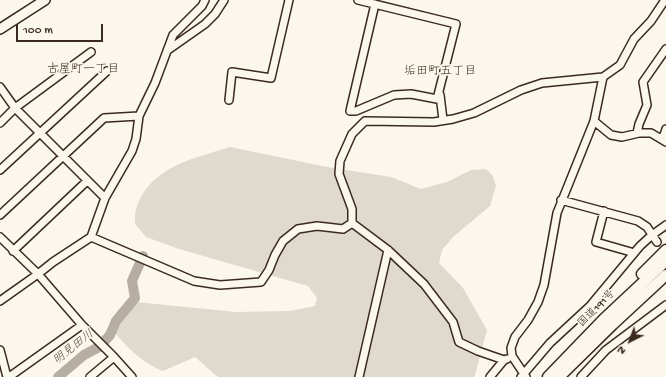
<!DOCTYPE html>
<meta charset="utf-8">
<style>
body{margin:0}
#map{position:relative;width:666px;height:377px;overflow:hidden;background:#fbf7ec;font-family:"Gochi Hand",sans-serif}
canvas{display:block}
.north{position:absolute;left:610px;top:321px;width:40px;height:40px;-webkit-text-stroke:3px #fbf7ec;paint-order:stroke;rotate:222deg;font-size:11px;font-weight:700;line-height:16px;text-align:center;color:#3b2a1e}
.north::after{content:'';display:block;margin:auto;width:14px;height:18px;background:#3b2a1e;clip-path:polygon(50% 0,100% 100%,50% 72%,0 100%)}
.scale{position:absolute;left:16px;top:24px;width:87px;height:18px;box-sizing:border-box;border:2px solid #3b2a1e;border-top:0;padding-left:5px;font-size:12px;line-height:14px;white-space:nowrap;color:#3b2a1e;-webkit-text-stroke:3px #fbf7ec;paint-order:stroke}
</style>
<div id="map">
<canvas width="666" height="377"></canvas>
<div class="north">N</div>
<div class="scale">100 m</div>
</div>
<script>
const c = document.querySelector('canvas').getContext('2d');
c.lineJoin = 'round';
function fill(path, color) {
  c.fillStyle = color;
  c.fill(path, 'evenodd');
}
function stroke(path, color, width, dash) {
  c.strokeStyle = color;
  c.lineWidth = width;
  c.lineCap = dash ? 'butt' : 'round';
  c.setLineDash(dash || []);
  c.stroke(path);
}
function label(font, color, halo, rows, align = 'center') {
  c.font = font + ' "Gochi Hand","Klee One",sans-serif';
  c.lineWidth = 3.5;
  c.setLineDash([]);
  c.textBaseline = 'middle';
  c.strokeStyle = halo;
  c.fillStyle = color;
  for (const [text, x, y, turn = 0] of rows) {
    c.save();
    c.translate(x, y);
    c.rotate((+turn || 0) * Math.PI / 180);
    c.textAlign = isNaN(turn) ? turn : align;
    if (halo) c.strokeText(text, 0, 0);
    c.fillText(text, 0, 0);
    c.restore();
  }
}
fill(new Path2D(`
 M230 147 327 167 391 177 421 189 447 182 471 170 486 169 493 176 496 186 490 206 453 237 442 250 439 263 463 288 487 330 475 375 474 377H218L195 357 163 371C142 363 126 347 112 329L115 321 126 301 236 312 290 311 315 306 317 298 308 286 179 249 146 237 135 224C135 219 135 213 136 209 150 166 193 159 230 147Z`), '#dfd9ce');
stroke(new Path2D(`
 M58 377 84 355 99 347 110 335 116 321 135 298 132 281 143 256`), '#b6aea2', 10);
const minor = new Path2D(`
 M358 0 456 24 437 99 411 94 394 95 356 111H350L375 4
 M168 50 205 24 215 14 224 0
 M0 87 15 108 105 198
 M440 95 443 120
 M229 100 232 72 271 78 289 0
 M594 121 611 135 622 137 639 133H651L666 142
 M0 123 15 108 91 52
 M637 133 639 124 647 105 643 82 666 49
 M661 138 664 135 666 129
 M0 170 107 71
 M561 200 638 221 647 227 657 242
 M604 211 596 242 631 252
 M0 215 104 118 139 116
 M352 223V209L339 174 340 161 352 134 365 121 434 122 453 119 474 113 521 90 542 83 603 77 620 65 634 39 651 21 665 0
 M352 223 388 250 424 284 453 322 459 342 478 351 504 360
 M0 237 38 274 82 325 114 357 132 377
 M91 237 194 281 220 285 261 282 269 270 275 255 283 241 298 229 317 226 343 229 352 223
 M13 251 87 181
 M0 301 38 274 53 262 91 237 105 198 132 151 136 139 139 116 155 83 173 35 202 6 205 0
 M0 350 7 377
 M9 377 82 325
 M90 377 114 357
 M359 377 388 250
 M490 377 504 360 507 359
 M521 377 550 343 590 306 640 246 652 235 666 225
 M526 377 512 356 511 348 515 337 528 320 538 302 544 285 557 213 594 121 603 77
 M581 377 606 350 666 305`);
const major = new Path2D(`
 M0 29 45 0`);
const highway = new Path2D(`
 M642 274 666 250
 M548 377 604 319 666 261
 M559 377 613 324 666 275`);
stroke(minor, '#3b2a1e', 10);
stroke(major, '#3b2a1e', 12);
stroke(highway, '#3b2a1e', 13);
stroke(minor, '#fbf7ec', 7);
stroke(major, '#fbf7ec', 9);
stroke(highway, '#fbf7ec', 10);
label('11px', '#3b2a1e', '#fbf7ec', [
 ["国道191号",597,309,-45]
]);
label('12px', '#3b2a1e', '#fbf7ec', [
 ["古屋町一丁目",83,70],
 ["垢田町五丁目",440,72]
]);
label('italic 12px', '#605246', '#fbf7ec', [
 ["明見田川",74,348,-38]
]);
</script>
